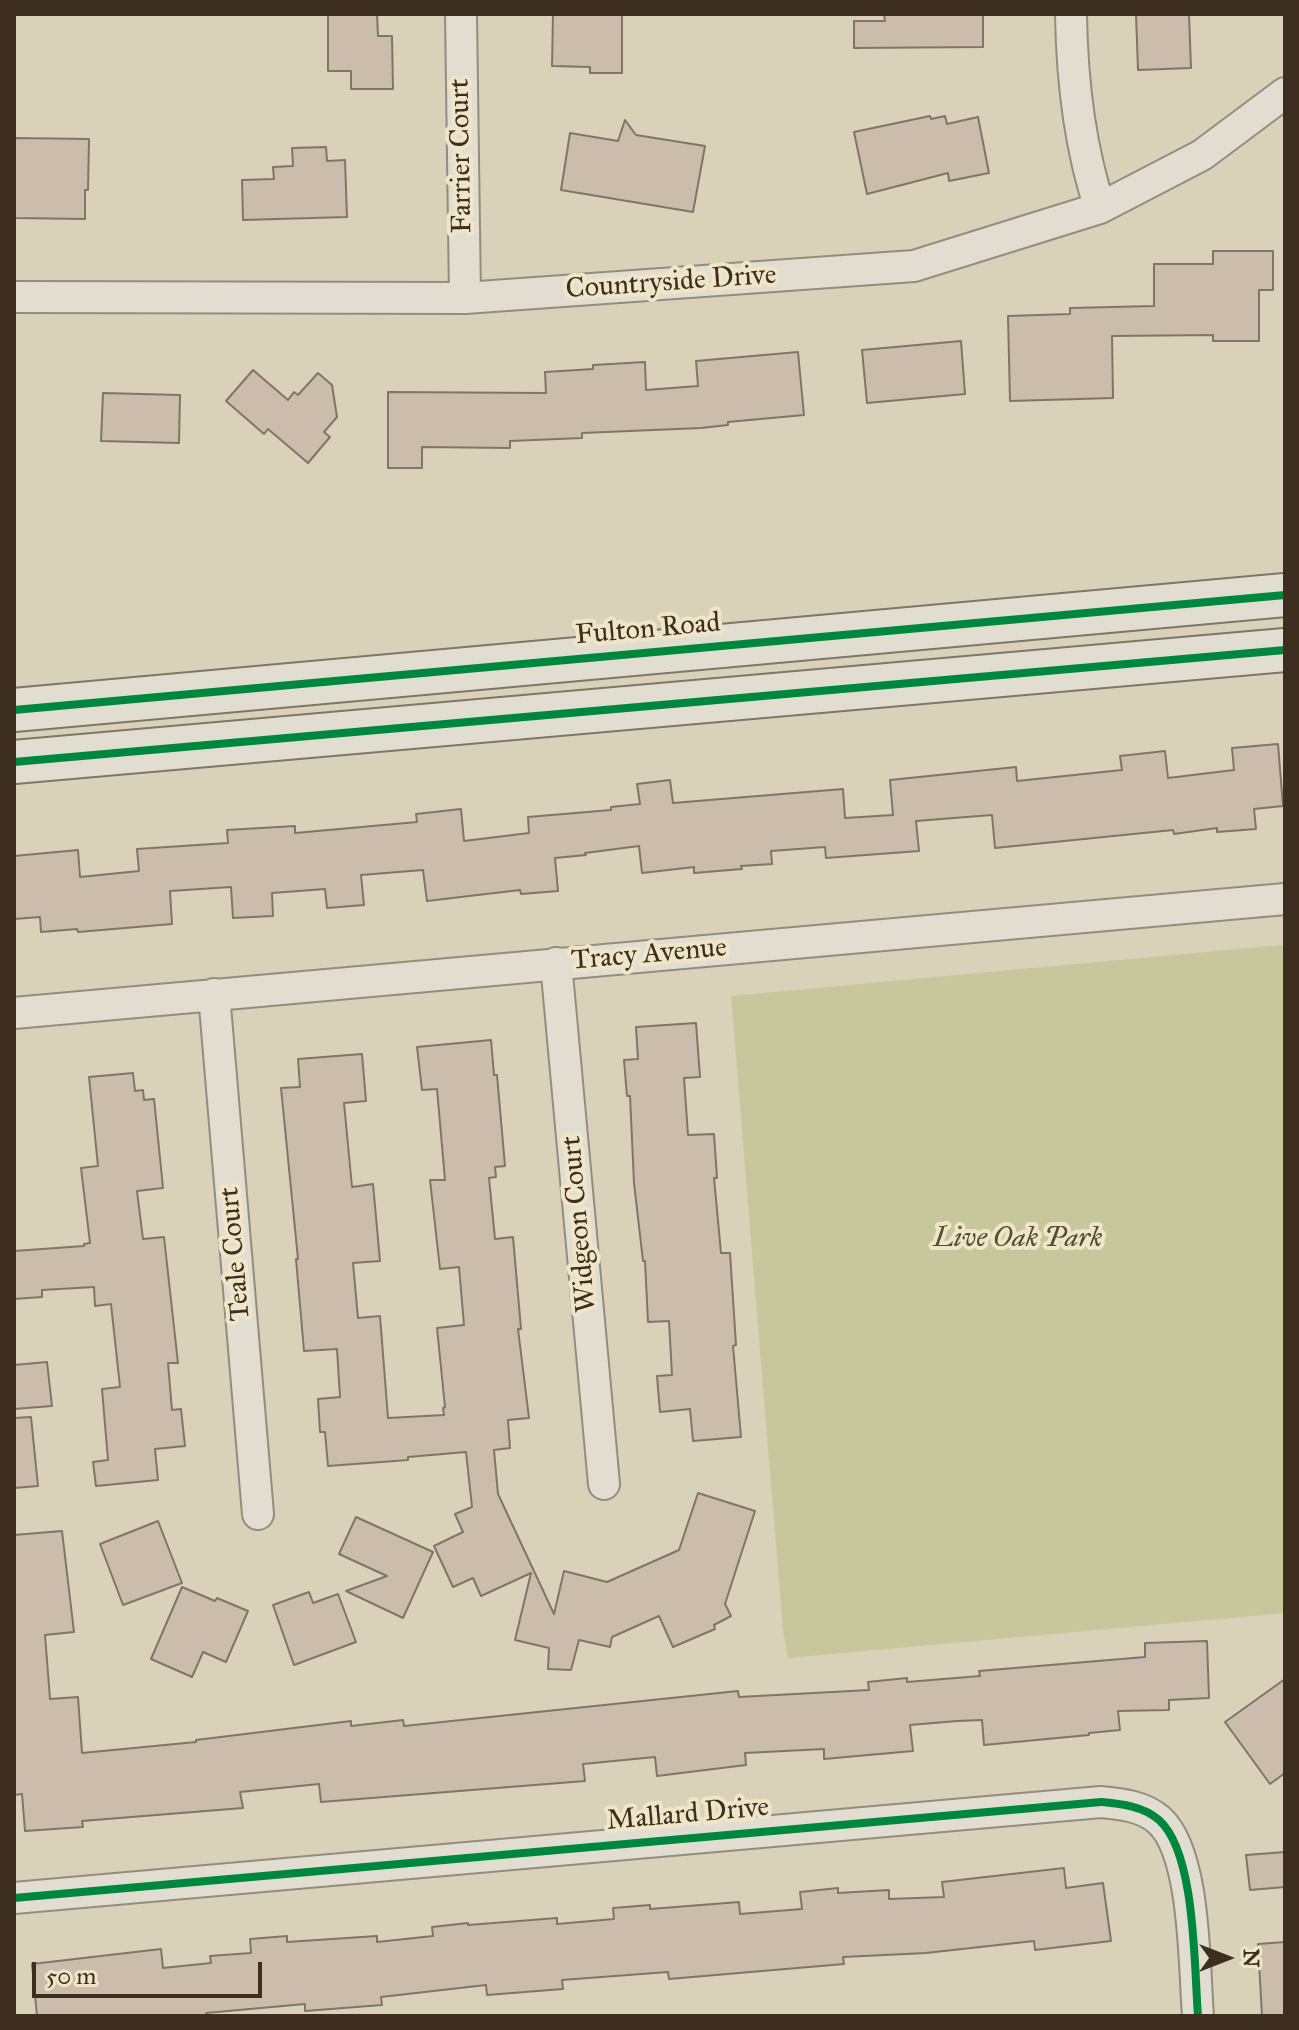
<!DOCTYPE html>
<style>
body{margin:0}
#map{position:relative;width:1299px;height:2030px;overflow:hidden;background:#d9d1b8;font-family:"IM FELL Great Primer",serif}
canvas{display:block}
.frame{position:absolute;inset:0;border:16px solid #3e2e1f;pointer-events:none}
.north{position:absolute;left:1187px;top:1918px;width:80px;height:80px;-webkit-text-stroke:6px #efe6c8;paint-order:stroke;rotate:90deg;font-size:22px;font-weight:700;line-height:32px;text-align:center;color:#3e2e1f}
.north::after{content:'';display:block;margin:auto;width:28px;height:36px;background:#3e2e1f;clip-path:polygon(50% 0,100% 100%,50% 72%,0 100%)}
.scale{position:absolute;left:32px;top:1962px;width:230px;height:36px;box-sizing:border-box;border:4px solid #3e2e1f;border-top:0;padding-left:10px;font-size:24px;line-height:28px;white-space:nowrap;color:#3e2e1f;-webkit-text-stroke:6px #efe6c8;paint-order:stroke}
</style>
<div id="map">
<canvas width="1299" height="2030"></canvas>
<div class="frame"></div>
<div class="north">N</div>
<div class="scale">50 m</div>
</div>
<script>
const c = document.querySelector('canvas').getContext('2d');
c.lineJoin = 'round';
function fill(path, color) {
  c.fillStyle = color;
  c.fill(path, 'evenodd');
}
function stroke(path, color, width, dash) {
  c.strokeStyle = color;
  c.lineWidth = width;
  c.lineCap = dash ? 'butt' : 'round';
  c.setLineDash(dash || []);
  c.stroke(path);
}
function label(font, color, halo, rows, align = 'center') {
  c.font = font + ' "IM FELL Great Primer",serif';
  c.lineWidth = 8;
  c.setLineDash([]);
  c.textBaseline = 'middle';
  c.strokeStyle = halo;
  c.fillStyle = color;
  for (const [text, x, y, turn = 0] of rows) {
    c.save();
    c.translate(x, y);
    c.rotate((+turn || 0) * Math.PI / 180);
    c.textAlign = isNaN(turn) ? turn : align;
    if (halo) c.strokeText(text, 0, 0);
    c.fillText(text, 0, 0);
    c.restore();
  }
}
fill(new Path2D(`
 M1281 945 1285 948V1613L788 1658 783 1630 731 996Z`), '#c7c79c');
const building = new Path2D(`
 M328 14H377L378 36H392L393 89H351V71H328Z
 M553 14H622V73H590V67L552 66Z
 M884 14H983V47L854 48V21H885Z
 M1136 14H1189L1191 68 1138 70Z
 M930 116 931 119 945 116 947 124 978 117 989 173 949 181 948 173 867 194 854 132Z
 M625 120 636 135 705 146 693 212 561 190 570 133 618 141Z
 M14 138 89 139 88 190H85V219L14 218Z
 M326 147 327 161 345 160 347 217 243 220 242 180 274 179 273 167 293 166 292 148Z
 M1213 251H1273V290H1259V341H1213V335L1112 336 1113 398 1010 401 1008 316 1070 314V308L1154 306V264H1213Z
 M961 341 965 394 867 403 862 350Z
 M798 352 804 415 728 422V425L701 428 582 433V438L510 441V448L422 447V468H388V392L546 393 545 372 593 369V365L645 362 646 390 698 386 696 361Z
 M253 370 288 400 294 392 298 395 318 373 332 385 337 417 324 432 330 437 308 463 268 429 264 434 226 401Z
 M103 393 180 395 179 443 101 441Z
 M1278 744 1283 806 1254 809 1256 829 1217 832V828L1174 834 1173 830 995 848 992 815 916 821 919 851 826 858 825 847 771 851 772 864 741 866 742 869 694 873V867L642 873 639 846 585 853 586 855 555 858 558 891 521 894 520 890 427 901 423 870 361 875 364 905 327 908 325 889 272 893 273 916 233 918 231 887 170 891 172 924 78 932 77 929 41 932 40 917 14 919V856L78 850 80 877 139 871 137 849 228 843 227 830 295 826V833L417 822 416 814 461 809 464 841 529 833 528 817 611 810V807L640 804 637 784 670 780 673 803 843 789 845 818 893 815 890 780 1016 767 1017 781 1122 770 1120 756 1165 751 1168 778 1234 770 1232 748Z
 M696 1023 700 1077 684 1078 688 1135 714 1134 717 1178H714L721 1253H730L736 1345 733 1346 741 1437 693 1441 690 1409 660 1412 657 1376 672 1375 669 1321 648 1322 645 1261H643L634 1183 630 1096H627L624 1060 638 1059 636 1027Z
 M491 1040 494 1075H497L505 1166 495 1167 496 1177 489 1178 495 1239 513 1237 521 1329H518L529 1418 508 1420 510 1448 494 1450 498 1494 554 1614 564 1571 607 1582 679 1550 698 1493 755 1511 725 1604 731 1616 714 1625 715 1629 673 1647 659 1616 612 1637 610 1647 579 1640 571 1670 548 1669 549 1648 515 1640 531 1573 481 1596 473 1578 453 1587 434 1546 463 1532 455 1514 472 1507 466 1452 408 1457V1460L328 1466 325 1432H320L318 1399 340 1397 337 1349 304 1351 296 1259H298L281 1088 300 1087 298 1059 362 1054 366 1101 344 1103 352 1187 373 1184 380 1261 353 1263 358 1318 380 1316 388 1418 444 1415 443 1408 445 1407 437 1328 464 1325 459 1267 440 1269 430 1180H445L437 1089 422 1090 417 1047Z
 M133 1073 135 1091 143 1090 144 1100 154 1099 163 1188 137 1191 143 1239 164 1237 178 1363H168L172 1410 181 1409 185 1446 155 1449 158 1480 96 1486 93 1462 108 1460 102 1389 120 1387 111 1304 95 1306 94 1287 42 1290V1297L14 1299V1251L84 1246V1244L90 1243 81 1168 98 1166 89 1077Z
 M47 1362 52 1406 14 1409V1365Z
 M31 1417 38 1486 14 1488V1418Z
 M356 1517 433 1552 403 1618 346 1591 387 1576 339 1554Z
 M158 1521 182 1583 123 1605 100 1544Z
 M62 1531 74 1632 45 1635 50 1699 78 1697 82 1753 196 1742V1740L351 1721V1726L403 1720 404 1726 738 1691 739 1697 869 1690 868 1682 907 1678V1682L980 1676 979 1671 1145 1657V1643L1207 1641 1209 1698 1169 1700V1710L1118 1711 1120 1730 1089 1733V1735L984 1745 982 1720 957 1721 910 1725 913 1751 824 1759V1749L745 1753 746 1765 657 1776 655 1757 583 1764 585 1781 321 1802 319 1784 240 1792 243 1808 82 1821 83 1827 25 1831 22 1794 14 1795V1535Z
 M182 1587 215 1601 217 1598 248 1611 226 1662 203 1652 192 1677 151 1659Z
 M309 1592 313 1603 338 1594 356 1642 294 1665 273 1605Z
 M1285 1679V1773L1270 1784 1225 1722Z
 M1285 1852V1887L1250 1890 1246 1855Z
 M1064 1868 1066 1888 1103 1883 1111 1941 1035 1950 1034 1941 926 1953 843 1957 844 1964 669 1979 668 1972 562 1980 563 1989 487 1995 486 1985 381 1997 382 2005 305 2011V2004L206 2013 207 2016H37L32 1964 161 1949 163 1968 211 1963 210 1956 251 1953 250 1939 287 1936V1942L377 1936V1942L433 1936 432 1927 468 1923V1925L557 1918V1924L614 1919 613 1908 650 1905V1909L739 1902 740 1914 802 1909 800 1892 838 1888V1893L889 1890V1899L944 1897 942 1882Z
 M1285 1942V2016H1262L1258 1944Z`);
fill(building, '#cbbcab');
stroke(building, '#7e7769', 2);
const minor = new Path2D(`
 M461 14 465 298
 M1071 14C1072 80 1079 145 1100 208
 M14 297 465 298 914 266 1100 208 1202 155 1285 93
 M556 963 604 1484
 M214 994 258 1514
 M14 1013 1285 899
 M14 1898 1101 1802C1121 1804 1143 1806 1159 1820 1196 1853 1194 1967 1198 2016`);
const secondary = new Path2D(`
 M14 710 1285 595
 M14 762 1285 650`);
stroke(minor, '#948d7e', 34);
stroke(secondary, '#7e7769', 46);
stroke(minor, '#e1ddd1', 30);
stroke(secondary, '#e1ddd1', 42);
stroke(new Path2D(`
 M14 710 1285 595
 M14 762 1285 650
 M14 1898 1101 1802C1121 1804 1143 1806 1159 1820 1196 1853 1194 1967 1198 2016`), '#00873e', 8);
label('28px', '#3e2e1f', '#efe6c8', [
 ["Farrier Court",462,156,-91],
 ["Countryside Drive",671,283,-4],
 ["Fulton Road",648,630,-5],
 ["Tracy Avenue",649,955,-5],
 ["Widgeon Court",580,1224,-95],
 ["Teale Court",236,1254,-95],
 ["Mallard Drive",688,1815,-5]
]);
label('italic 28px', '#564b34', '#efe6c8', [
 ["Live Oak Park",1018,1239]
]);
</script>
